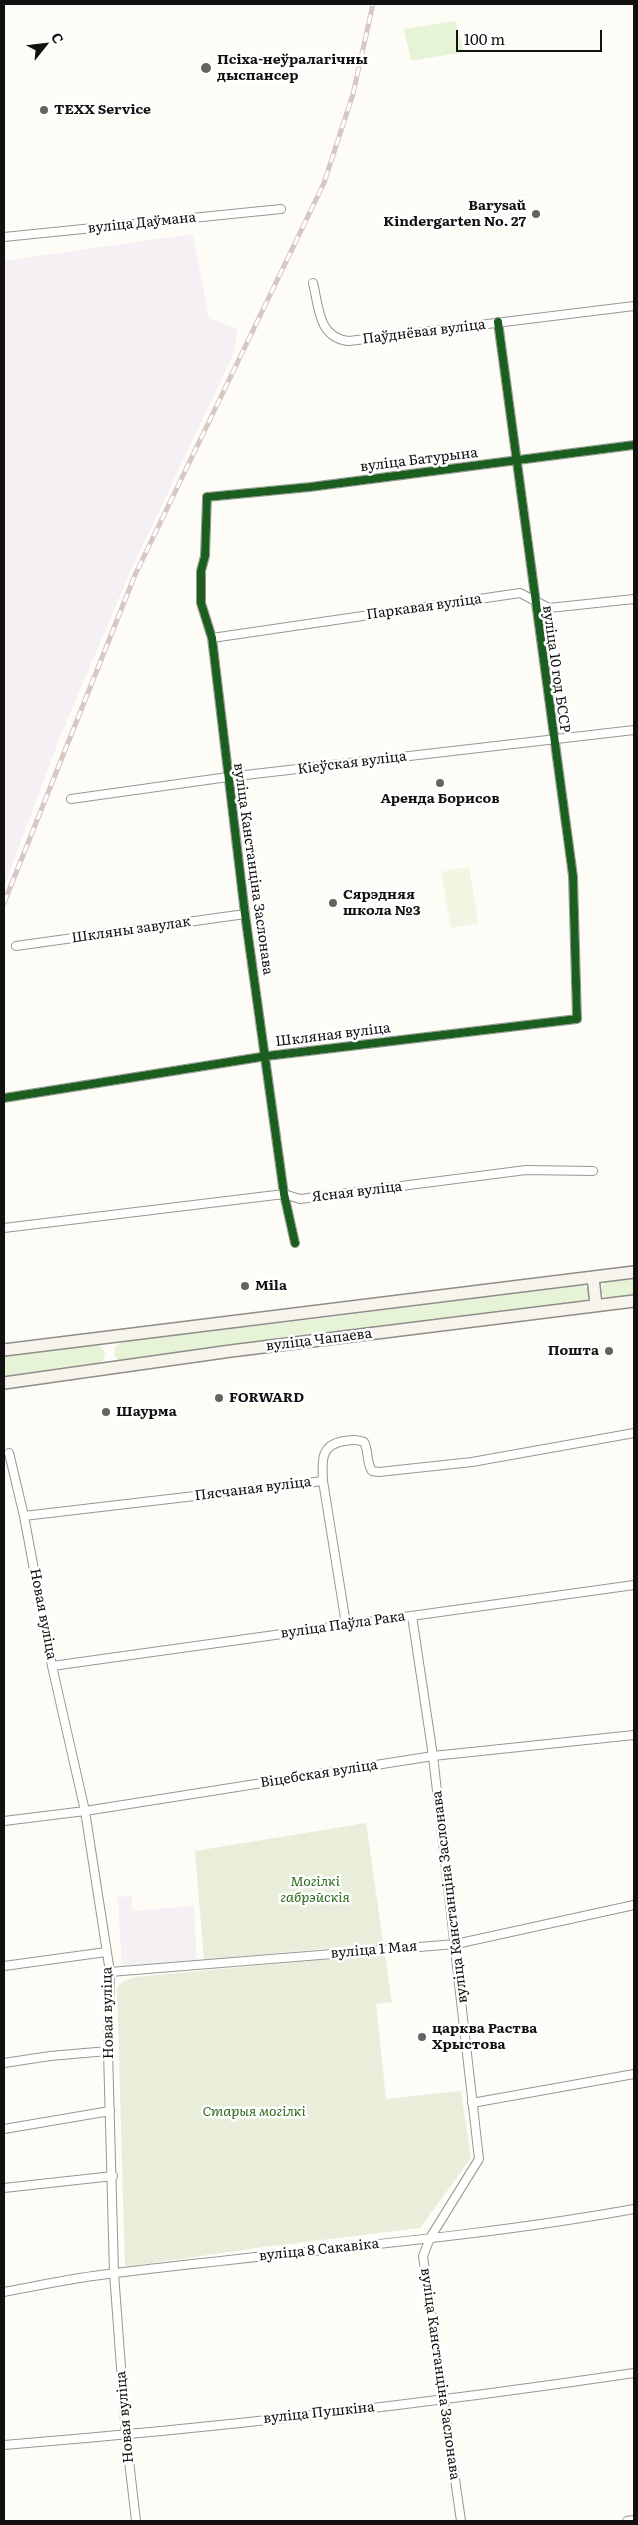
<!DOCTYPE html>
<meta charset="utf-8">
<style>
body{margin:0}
#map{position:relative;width:638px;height:2525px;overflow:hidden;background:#fdfcf7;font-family:Literata,serif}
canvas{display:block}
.frame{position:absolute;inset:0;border:5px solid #111;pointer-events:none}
.north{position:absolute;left:20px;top:20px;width:50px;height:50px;-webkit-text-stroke:4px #fff;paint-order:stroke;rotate:61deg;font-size:14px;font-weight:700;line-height:20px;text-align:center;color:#111}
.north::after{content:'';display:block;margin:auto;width:18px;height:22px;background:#111;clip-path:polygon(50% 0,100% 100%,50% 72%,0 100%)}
.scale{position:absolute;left:456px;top:30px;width:146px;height:22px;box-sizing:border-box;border:2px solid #111;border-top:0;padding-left:6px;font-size:15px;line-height:18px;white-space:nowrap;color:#111;-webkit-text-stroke:4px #fff;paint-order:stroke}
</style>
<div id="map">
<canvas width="638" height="2525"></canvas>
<div class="frame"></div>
<div class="north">С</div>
<div class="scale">100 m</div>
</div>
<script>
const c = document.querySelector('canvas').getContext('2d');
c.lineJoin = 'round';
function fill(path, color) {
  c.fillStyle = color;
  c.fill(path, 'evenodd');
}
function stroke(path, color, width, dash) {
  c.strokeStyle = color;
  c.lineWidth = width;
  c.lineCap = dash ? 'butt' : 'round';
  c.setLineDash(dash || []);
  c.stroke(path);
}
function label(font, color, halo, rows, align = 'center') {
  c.font = font + ' Literata,serif';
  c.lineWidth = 5;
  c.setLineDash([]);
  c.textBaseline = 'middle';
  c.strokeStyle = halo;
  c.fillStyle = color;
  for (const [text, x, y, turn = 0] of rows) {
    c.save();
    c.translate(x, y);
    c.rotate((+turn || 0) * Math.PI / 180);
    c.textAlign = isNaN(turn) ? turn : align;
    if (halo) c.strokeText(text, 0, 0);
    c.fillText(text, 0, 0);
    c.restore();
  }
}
fill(new Path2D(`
 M193 234 209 318 237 329 234 353 131 570 61 734 4 887V261Z
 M131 1896 133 1911 194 1906 197 1961 122 1968 118 1897Z`), '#f5f0f3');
fill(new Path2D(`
 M455 21 464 52 411 61 404 29Z
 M634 1275V1296L608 1299 602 1294V1287L606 1279Z
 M581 1284 588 1289 589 1297 584 1303 119 1362 114 1355 115 1347 123 1341 326 1318Z
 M93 1344 100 1346 105 1353 103 1361 99 1364 4 1377V1355Z`), '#e7f3d7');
fill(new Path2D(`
 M366 1823 383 1943 204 1960 195 1851Z
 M385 1954 392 2002 376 2004 386 2099 461 2091 471 2158 420 2228 264 2247 125 2267 117 1988 122 1982 135 1977Z`), '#e9eedb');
fill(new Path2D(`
 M469 867 478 923 451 928 441 872Z`), '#f0f6e1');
const street = new Path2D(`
 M4 237 281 209
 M313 283C319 307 318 338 349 341L634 306
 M212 638 520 593 549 608 634 599
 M71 799 228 777 634 730
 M16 946 245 914
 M4 1098 267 1056 577 1019 573 876 498 322
 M4 1228 284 1194 300 1199 526 1170 593 1171
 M295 1243 284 1194 245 914 212 638 201 603V571L205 556 207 497 310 487 634 445
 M9 1453 24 1516 52 1666 85 1811 110 1972 108 2051 114 2273 126 2435 136 2521
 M323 1481 346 1624
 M24 1516 323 1481C322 1461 320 1445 344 1441 352 1440 356 1439 364 1442 369 1451 366 1462 372 1471L379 1472 472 1462 634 1433
 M412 1616 433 1756 479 2159 430 2238 423 2256 461 2521
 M52 1666 634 1585
 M4 1821 85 1811 433 1756 634 1735
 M4 1966 106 1952
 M110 1972 456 1944 634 1905
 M4 2063 50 2056 108 2051
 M472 2103 634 2074
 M4 2129 110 2111
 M4 2188 113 2176
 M4 2292C41 2285 78 2277 116 2273 289 2251 463 2240 634 2209
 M4 2445C214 2428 425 2404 634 2373
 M627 2521 634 2520`);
const secondary = new Path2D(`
 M593 1277 596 1305
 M4 1350 634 1272
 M4 1383 231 1351 634 1301`);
stroke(street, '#979795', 10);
stroke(secondary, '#8e8d8b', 14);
stroke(street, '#fffffe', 8);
stroke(secondary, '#f6f4eb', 11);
const rail = new Path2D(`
 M4 903 135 575 324 183 353 94 373 4`);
stroke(rail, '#d9c6c7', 5);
stroke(rail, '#fff', 3, [9]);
stroke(new Path2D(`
 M4 1098 267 1056 577 1019 573 876 498 322
 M295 1243 284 1194 245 914 212 638 201 603V571L205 556 207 497 310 487 634 445`), '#1b5e20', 8);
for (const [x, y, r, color] of [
 [206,68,6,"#646362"],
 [44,110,5,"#646362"],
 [536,214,5,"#646362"],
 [440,783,5,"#646362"],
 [333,903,5,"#646362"],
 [245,1286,5,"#646362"],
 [609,1351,5,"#646362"],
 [219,1398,5,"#646362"],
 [106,1412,5,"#646362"],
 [422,2037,5,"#646362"]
]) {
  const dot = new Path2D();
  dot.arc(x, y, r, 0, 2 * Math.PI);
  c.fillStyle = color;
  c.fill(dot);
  stroke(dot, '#fff', 2);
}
label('bold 14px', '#111', '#fff', [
 ["Псіха-неўралагічны",217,60],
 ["дыспансер",217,76],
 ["TEXX Service",54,110],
 ["Barysaŭ",526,206,"right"],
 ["Kindergarten No. 27",526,222,"right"],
 ["Аренда Борисов",440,799,"center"],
 ["Сярэдняя",343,895],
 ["школа №3",343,911],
 ["Mila",255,1286],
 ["Пошта",599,1351,"right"],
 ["FORWARD",229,1398],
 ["Шаурма",116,1412],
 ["царква Раства",432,2029],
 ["Хрыстова",432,2045]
], 'left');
label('14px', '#111', '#fff', [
 ["вуліца Даўмана",142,223,-6],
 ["Паўднёвая вуліца",424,332,-7],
 ["вуліца Батурына",419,460,-7],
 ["Паркавая вуліца",424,607,-8],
 ["вуліца 10 год БССР",556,669,82],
 ["Кіеўская вуліца",352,763,-7],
 ["вуліца Канстанціна Заслонава",253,869,82],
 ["Шкляны завулак",131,930,-8],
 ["Шкляная вуліца",333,1035,-7],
 ["Ясная вуліца",357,1192,-7],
 ["вуліца Чапаева",319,1340,-7],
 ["Пясчаная вуліца",253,1489,-7],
 ["Новая вуліца",43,1614,79],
 ["вуліца Паўла Рака",343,1625,-8],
 ["Віцебская вуліца",319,1774,-9],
 ["вуліца Канстанціна Заслонава",450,1897,-97],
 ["вуліца 1 Мая",374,1950,-5],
 ["Новая вуліца",108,2013,-91],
 ["вуліца 8 Сакавіка",319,2250,-6],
 ["вуліца Канстанціна Заслонава",440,2374,82],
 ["вуліца Пушкіна",319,2413,-6],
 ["Новая вуліца",125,2417,-95]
]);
label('italic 14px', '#2f6b1f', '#fff', [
 ["Могілкі",315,1882],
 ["габрэйскія",315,1898],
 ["Старыя могілкі",254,2112]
]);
</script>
